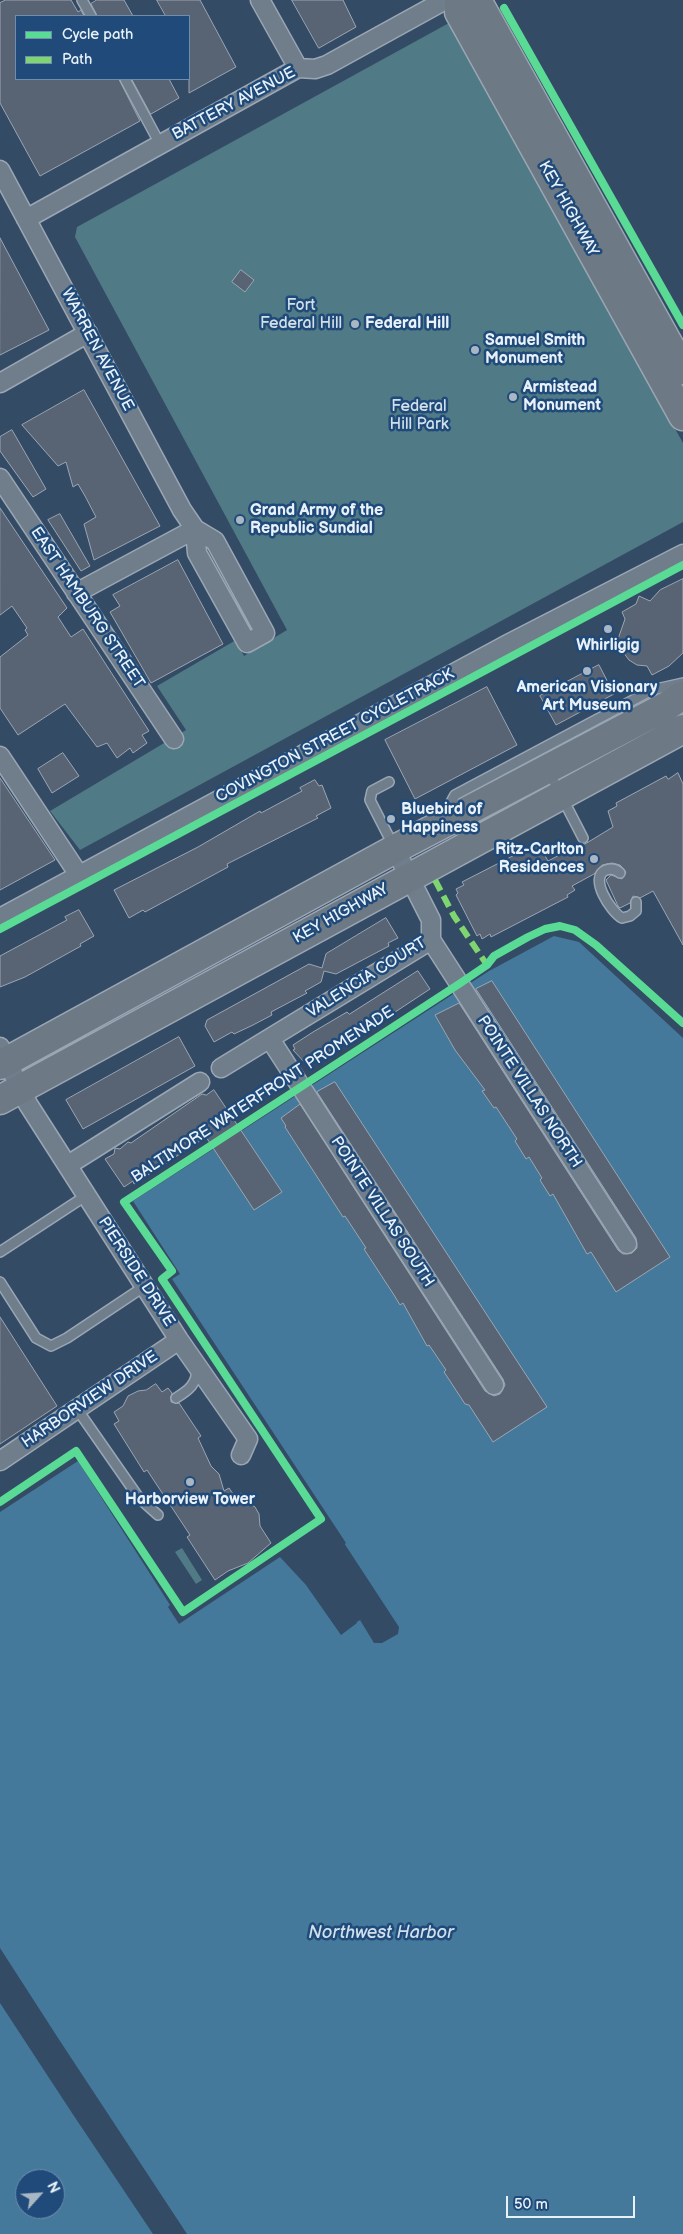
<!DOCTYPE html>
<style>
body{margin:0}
#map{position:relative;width:683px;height:2234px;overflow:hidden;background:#344b65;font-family:"Balsamiq Sans",sans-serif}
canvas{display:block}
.legend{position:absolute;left:15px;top:15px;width:175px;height:65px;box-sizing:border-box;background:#1f4a7a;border:1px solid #6f8dac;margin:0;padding:6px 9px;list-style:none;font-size:15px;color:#e8f1f8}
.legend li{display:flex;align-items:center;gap:10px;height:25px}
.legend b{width:25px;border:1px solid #6f8dac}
.north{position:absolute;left:15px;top:2169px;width:50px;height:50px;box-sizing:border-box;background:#1f4a7a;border:1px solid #6f8dac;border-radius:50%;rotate:64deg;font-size:14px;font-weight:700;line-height:20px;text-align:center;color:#e8f1f8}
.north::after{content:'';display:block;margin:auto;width:18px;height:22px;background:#a9b7c5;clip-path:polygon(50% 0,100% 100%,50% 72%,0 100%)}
.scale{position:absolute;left:506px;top:2196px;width:129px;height:22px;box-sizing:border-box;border:2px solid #e8f1f8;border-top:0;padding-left:6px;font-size:15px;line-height:18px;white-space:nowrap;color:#e8f1f8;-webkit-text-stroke:4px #1f4a7a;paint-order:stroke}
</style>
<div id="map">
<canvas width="683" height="2234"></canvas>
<ul class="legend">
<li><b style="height:6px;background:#5adb95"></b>Cycle path</li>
<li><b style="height:6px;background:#7fd670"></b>Path</li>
</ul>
<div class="north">N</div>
<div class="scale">50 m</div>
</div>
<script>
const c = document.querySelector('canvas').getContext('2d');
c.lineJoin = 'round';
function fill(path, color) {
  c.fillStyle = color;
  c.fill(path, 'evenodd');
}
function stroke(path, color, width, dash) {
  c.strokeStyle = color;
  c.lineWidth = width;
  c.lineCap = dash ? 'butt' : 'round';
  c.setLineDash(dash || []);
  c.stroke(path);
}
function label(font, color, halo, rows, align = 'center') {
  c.font = font + ' "Balsamiq Sans",sans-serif';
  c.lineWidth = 5;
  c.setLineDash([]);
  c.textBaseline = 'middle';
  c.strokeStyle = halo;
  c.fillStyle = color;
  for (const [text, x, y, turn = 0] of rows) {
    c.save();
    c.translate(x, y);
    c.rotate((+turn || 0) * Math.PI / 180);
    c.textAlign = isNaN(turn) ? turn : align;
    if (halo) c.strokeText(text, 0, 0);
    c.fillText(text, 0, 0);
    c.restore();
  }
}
fill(new Path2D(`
 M449 23 683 443V522L80 850 50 811 186 730 157 686 236 640 244 656 287 630 75 237 77 227Z
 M182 1548 202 1580 196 1584 175 1552Z`), '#507a85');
fill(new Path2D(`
 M554 936 579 942 683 1038V2234H0V1512L78 1461 170 1605 168 1607 179 1624 280 1557 306 1585 341 1635 357 1623 317 1564 346 1543 172 1279 180 1274 133 1201 489 971ZM25 2179H55V2209H25Z`), '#44799b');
fill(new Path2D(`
 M327 1517 399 1627 398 1634 382 1643H374L360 1620 349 1627 354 1623 314 1565 315 1562 343 1542Z
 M0 1948 60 2041 187 2234H153L72 2113 0 2003Z`), '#344b65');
const building = new Path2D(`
 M6 0H71L78 12 81 10 84 16H16V79H119L140 121 40 176 0 103V3Z
 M97 0H124L133 16H97L91 4Z
 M157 0H200L236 67 189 93V16H166Z
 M292 0H343L356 27 319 48Z
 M132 79H169L179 98 151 114Z
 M0 238 49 330 0 355Z
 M241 270 254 280 245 292 232 282Z
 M84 390 160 526 94 560 84 524 96 517 85 496 78 484 73 487 66 462 58 466 22 425Z
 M12 430 46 489 33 497 0 451V437Z
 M0 508 67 608 58 617 71 637 83 629 149 731 142 735 147 743 133 753 130 748 117 758 107 743 97 747 65 704 18 735 0 708V657L28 635 25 630 27 628 12 606 0 615Z
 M60 514 90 566 81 571 48 520Z
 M178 560 223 644 151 683 110 612 120 606 113 595Z
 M683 579V653L669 666 652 675 647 666 637 665 629 660 620 648 618 639 625 619 622 612 636 604 639 596 650 601 660 590Z
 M599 665 614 694 556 725 540 696Z
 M487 687 517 745 415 799 385 740Z
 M63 753 79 776 52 793 38 769Z
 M678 773 683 784V945L653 891 640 898 633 896 630 903 620 908 618 906 606 880 611 875 622 879 626 872 620 865 612 863 602 865 594 874 572 886 575 890 567 895 568 897 491 937 490 934 482 939 480 934 477 936 456 895 458 893 456 889 464 885 462 882 538 843 548 861 581 844H585L613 827 608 811 617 806 616 803 666 776 668 779Z
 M0 778 55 860 0 890Z
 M315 780 319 786 322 785 331 808 316 816 318 818 227 864 228 867 145 912 143 910 129 918 114 890 198 847 260 811 261 813 302 791 300 788Z
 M79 910 94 936 80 944 81 946 25 977 0 987V956L67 920 65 917Z
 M386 918 398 938 388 943 389 946 336 974 324 971 321 982 305 991 307 993 271 1012 272 1015 253 1025 234 1034 232 1032 214 1042 205 1026 207 1020 309 964 322 968 326 954Z
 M418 971 430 989 386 1018 376 1023 375 1021 316 1060 306 1064 293 1050 295 1049 293 1045 313 1032 347 1012 349 1014Z
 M492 981 670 1257 616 1292 591 1252 587 1254 553 1194 550 1196 540 1180 542 1178 529 1157 526 1159 515 1141 517 1139 496 1107 494 1108 482 1091 485 1090 455 1050 435 1015 459 1003 618 1250 623 1254 632 1253 637 1248 636 1238 476 989Z
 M179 1037 195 1066 83 1129 66 1100Z
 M335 1082 547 1407 493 1442 469 1405 465 1404 450 1381 444 1372 446 1370 429 1345 427 1346 403 1303 400 1305 394 1295 364 1249 366 1248 345 1216 343 1217 285 1127 286 1126 281 1118 300 1104 485 1391 494 1396 500 1394 505 1385 503 1379 317 1092Z
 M214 1090 282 1192 254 1210 206 1137 134 1184 133 1181 124 1187 105 1159 114 1154 115 1148 120 1149 128 1142 131 1143 202 1094 206 1095Z
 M0 1317 57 1406 0 1444Z
 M156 1384 162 1392 168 1388 172 1393 171 1402 179 1403 201 1436 198 1438 211 1466 219 1474 224 1491 229 1488 235 1497 241 1493 247 1502 255 1507 259 1514 260 1526 271 1543 248 1563 228 1571 215 1580 187 1537 190 1535 147 1470 144 1472 114 1424 119 1421 114 1412 123 1406 128 1396 138 1391 146 1390Z`);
fill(building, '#586474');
stroke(building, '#9aa6b3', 1);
const lane = new Path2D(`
 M82 0 91 16
 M125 79 160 144
 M549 772 583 838
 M389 782 372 791 370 800 394 847
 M444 815 455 795 652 690 683 683
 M620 873C616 869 612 868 606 870 588 877 611 912 622 918L630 916 636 911V902
 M0 1252 87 1195
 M0 1282 36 1338 51 1346 67 1338 145 1286
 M176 1398C189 1390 197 1384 197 1368
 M77 1409 139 1498 158 1515`);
const street = new Path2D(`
 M260 0 298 68
 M0 170 182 510 195 529 215 541 265 633 247 643 197 553 195 529
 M26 219 298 68 315 69 327 65 445 0
 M0 383 88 333
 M0 478 174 739
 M76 593 195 529
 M0 756 79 875
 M0 918 508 644 683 554
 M431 940 627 1244
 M270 1039 494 1385
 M0 1047 28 1104 179 1340 248 1439 241 1455
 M221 1068 431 940V920L395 849
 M68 1165 200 1082
 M0 1461 179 1340`);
const primary = new Path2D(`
 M459 0V12L683 416
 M474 0 478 2 683 370
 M0 1065 395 849 667 706 683 695
 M0 1100 683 729`);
stroke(lane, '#9aa6b3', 12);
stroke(street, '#9aa6b3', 21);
stroke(primary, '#9aa6b3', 31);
stroke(lane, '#707e8c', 9);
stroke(street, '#707e8c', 18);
stroke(primary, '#6d7a86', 28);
stroke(new Path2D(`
 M435 880 454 916 487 965`), '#7fd670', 6, [12, 6]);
stroke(new Path2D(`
 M504 8 683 325
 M0 929 683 565
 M0 1502 76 1451 183 1612 321 1519 162 1279 172 1271 124 1202 459 984 487 965 494 956 528 937 545 929 560 926 575 930 596 945 683 1023`), '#5adb95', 8);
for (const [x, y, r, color] of [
 [355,324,5,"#a9b7c5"],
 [475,350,5,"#a9b7c5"],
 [513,397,5,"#a9b7c5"],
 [240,520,5,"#a9b7c5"],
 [608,629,5,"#a9b7c5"],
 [587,671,5,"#a9b7c5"],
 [391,819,5,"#a9b7c5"],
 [594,859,5,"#a9b7c5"],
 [190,1482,5,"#a9b7c5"]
]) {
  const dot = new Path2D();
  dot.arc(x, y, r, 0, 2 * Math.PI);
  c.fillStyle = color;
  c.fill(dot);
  stroke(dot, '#1f4a7a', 2);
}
label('16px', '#e8f1f8', '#1f4a7a', [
 ["BATTERY AVENUE",234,104,-28],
 ["KEY HIGHWAY",568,209,61],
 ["WARREN AVENUE",97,350,62],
 ["EAST HAMBURG STREET",87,608,56],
 ["COVINGTON STREET CYCLETRACK",335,736,-28],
 ["KEY HIGHWAY",341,914,-29],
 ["VALENCIA COURT",367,978,-32],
 ["POINTE VILLAS NORTH",529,1092,57],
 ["BALTIMORE WATERFRONT PROMENADE",263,1095,-33],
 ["POINTE VILLAS SOUTH",382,1212,57],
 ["PIERSIDE DRIVE",136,1272,57],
 ["HARBORVIEW DRIVE",90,1400,-34]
]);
label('16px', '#d2e0e8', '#1f4a7a', [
 ["Fort",301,306],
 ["Federal Hill",301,324],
 ["Federal",419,407],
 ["Hill Park",419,425]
]);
label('bold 16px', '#e8f1f8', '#1f4a7a', [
 ["Federal Hill",365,324],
 ["Samuel Smith",485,341],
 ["Monument",485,359],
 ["Armistead",523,388],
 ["Monument",523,406],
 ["Grand Army of the",250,511],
 ["Republic Sundial",250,529],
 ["Whirligig",608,646,"center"],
 ["American Visionary",587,688,"center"],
 ["Art Museum",587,706,"center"],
 ["Bluebird of",401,810],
 ["Happiness",401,828],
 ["Ritz-Carlton",584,850,"right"],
 ["Residences",584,868,"right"],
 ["Harborview Tower",190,1500,"center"]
], 'left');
label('italic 18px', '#d0e0eb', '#1f4a7a', [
 ["Northwest Harbor",381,1933]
]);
</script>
